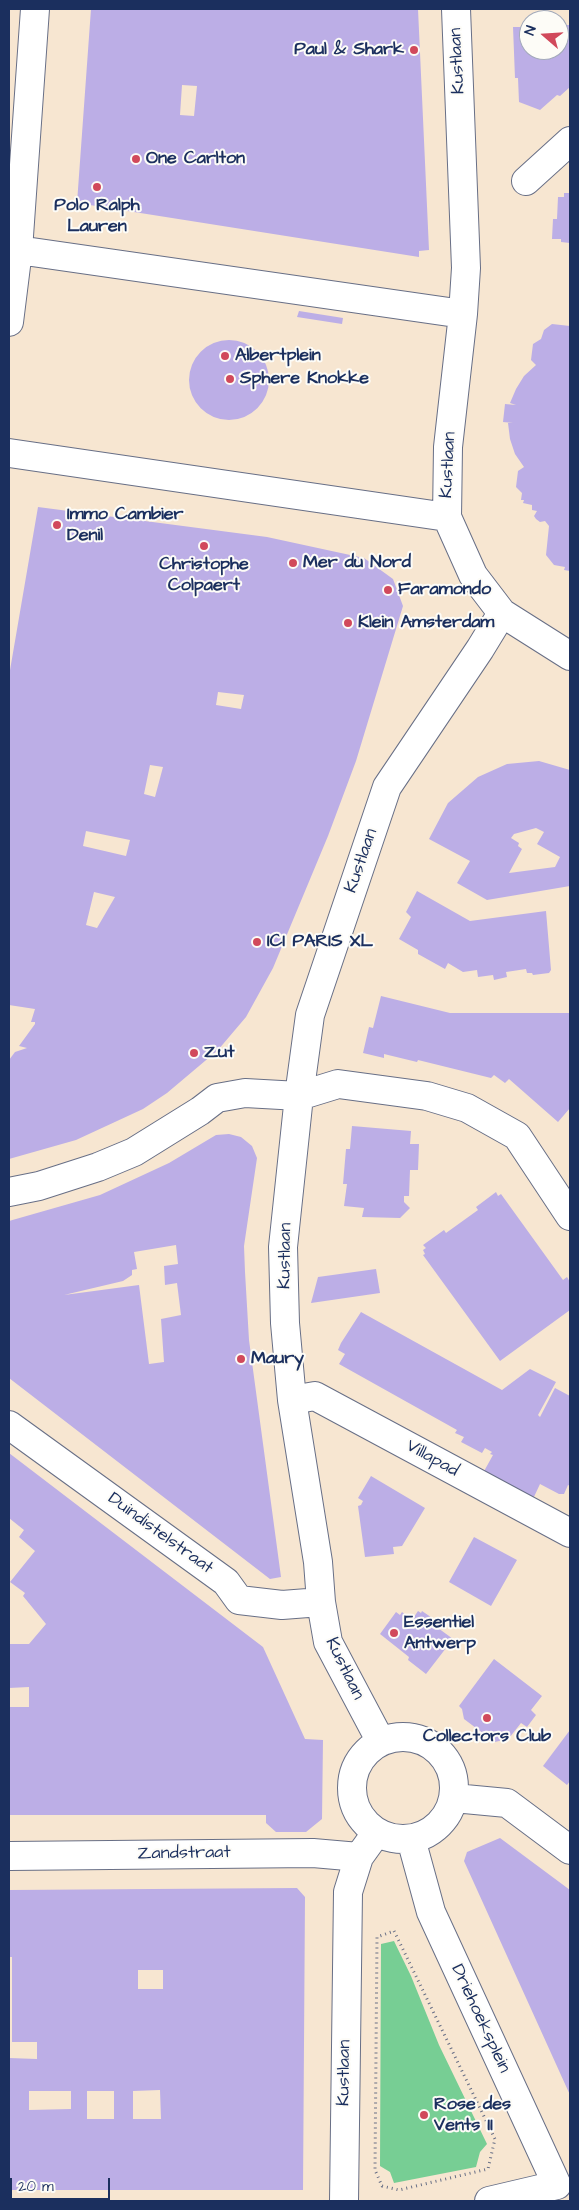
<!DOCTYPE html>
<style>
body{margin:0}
#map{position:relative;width:579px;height:2210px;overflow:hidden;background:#f7e6d1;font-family:"Architects Daughter",sans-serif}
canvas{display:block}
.frame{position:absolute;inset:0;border:10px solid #1b2f5e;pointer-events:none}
.north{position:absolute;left:519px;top:10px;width:50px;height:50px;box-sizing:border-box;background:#fdfcf7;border:1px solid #a3aaba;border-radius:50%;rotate:289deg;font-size:14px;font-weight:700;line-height:20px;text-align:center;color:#1b2f5e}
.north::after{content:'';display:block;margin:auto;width:18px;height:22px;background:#d1495b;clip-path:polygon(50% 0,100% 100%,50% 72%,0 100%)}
.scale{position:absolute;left:10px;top:2178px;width:100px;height:22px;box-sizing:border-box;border:2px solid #1b2f5e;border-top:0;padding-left:6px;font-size:15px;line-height:18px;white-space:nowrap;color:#1b2f5e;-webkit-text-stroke:4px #fdfcf7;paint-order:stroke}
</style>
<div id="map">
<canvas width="579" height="2210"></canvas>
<div class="frame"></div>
<div class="north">N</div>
<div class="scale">20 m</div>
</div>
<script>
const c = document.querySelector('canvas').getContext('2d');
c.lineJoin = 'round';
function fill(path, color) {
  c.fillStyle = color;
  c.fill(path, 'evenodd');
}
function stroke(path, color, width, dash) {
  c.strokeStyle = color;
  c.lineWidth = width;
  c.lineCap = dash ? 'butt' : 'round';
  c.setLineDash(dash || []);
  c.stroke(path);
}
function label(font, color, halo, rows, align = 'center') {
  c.font = font + ' "Architects Daughter",sans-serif';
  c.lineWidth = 4;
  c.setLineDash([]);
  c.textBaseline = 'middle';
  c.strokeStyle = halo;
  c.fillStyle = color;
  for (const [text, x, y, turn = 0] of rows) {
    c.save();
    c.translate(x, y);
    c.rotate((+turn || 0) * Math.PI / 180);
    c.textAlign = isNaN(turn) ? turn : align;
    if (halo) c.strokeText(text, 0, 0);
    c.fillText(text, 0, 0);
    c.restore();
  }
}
fill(new Path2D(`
 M394 1941 411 1976 439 2045 487 2144 480 2152 476 2167 394 2183 390 2172 380 2166 381 1944Z`), '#77ce94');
fill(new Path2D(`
 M91 9H418L429 250 419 251V257L77 203ZM182 85 197 86 194 116 180 115Z
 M559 25H570V87L560 96 557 95 540 110 519 102 518 78H515L513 27H529V50H559Z
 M564 193H570V243L561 242V239H552L553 219H557L558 197H564Z
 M299 311 343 318 342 324 297 317Z
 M552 324 570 326V571L564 570 565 567 554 565 546 555 549 526 545 521 540 522 536 519 534 516 537 511 532 510V505L523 503 524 500H521L522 493 516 487 518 471 524 467 515 454 510 439 508 423H513L503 422 505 404 516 405 510 403 516 389 524 376 536 365 531 360 533 344 541 339 544 330Z
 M189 380a40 40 0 1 1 80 0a40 40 0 1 1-80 0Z
 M38 507 267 537 364 558 393 579 403 606 356 761 328 836 273 968 246 1017 218 1050 167 1093 143 1109 76 1140 9 1159V1060L15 1052 27 1048 19 1046 35 1024V1022H31L35 1009 9 1005V676ZM218 692 244 695 241 709 216 705ZM150 765 163 767 155 797 144 794ZM86 831 130 840 126 856 83 846ZM94 892 115 897 97 928 86 925Z
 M539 761 570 770V886L487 900 457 883 470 861 429 839 448 803 478 777 507 764ZM536 828 544 832 537 844 560 857 555 867 509 873 522 849 518 846 519 843 511 838 514 834Z
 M417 891 470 921 546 911 551 970 549 973 533 975 532 973H527L526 969 506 972 507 977 494 980 493 975 478 977 477 970 463 972 448 963 445 969 418 954V950L399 939 411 917 406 912Z
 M381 996 450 1013H570V1108L558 1122 509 1079 505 1083 494 1075 491 1078 418 1060 417 1062 384 1054V1058L363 1053 369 1027 373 1028Z
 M352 1126 411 1131 410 1144H419L418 1170H410L409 1196H404V1202L410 1208 400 1218 362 1217 364 1208 344 1206 347 1184H343L346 1149H350Z
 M229 1134 241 1137 252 1146 257 1158 244 1246 245 1272 249 1340 281 1577 270 1579 9 1378V1221L100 1195 169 1163 216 1135ZM176 1245 178 1264 164 1266 165 1285 177 1283 181 1315 161 1319 164 1362 149 1364 139 1285 64 1295 123 1281 132 1275V1270L137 1269 134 1252Z
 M496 1192 498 1196 501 1194 563 1280 567 1277 570 1282V1310L500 1361 423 1255 425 1254 423 1250 426 1248 423 1245 444 1230 446 1233 478 1210 476 1207Z
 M376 1269 380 1293 311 1303 318 1277Z
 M361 1312 502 1390 530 1369 556 1382 538 1415 540 1417 555 1388 570 1396V1486L568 1485 564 1494H559L540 1484 533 1499 483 1473 493 1455 490 1454 492 1452 485 1448 482 1453 461 1442 464 1437 455 1433 457 1430 339 1364 345 1354 338 1350 341 1343Z
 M9 1453 263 1647 305 1739 323 1740 322 1819 306 1832H276L266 1823V1815H9V1707H29V1687L9 1688V1644H29L46 1624 23 1596 25 1593 10 1582 35 1551 19 1537 24 1530 9 1518Z
 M371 1476 425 1508 402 1546 393 1547 394 1554 365 1557 358 1506 361 1505 363 1501 358 1498Z
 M474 1537 517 1560 491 1606 449 1582Z
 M418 1611 421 1613 422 1611 441 1624 438 1628 453 1639 426 1674 408 1660 409 1657 380 1634 396 1612 400 1615 402 1612 412 1620Z
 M494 1659 542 1696 531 1710 536 1715 527 1727 521 1723 506 1742 503 1740 495 1742 492 1740 464 1719 462 1709 459 1706Z
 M570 1730V1781L567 1785 543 1766Z
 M500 1838 570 1890V2095L464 1861 467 1852Z
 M297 1888 305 1897 303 2190H9L10 2091H9V2058L37 2059V2042H12V1957H9V1890ZM138 1970H163V1989H138ZM160 2090 161 2119H133V2091ZM71 2091V2109L29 2110V2091ZM87 2091H114V2119H87Z`), '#bcaee6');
const minor = new Path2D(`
 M456 9 466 268 463 314 448 447 447 517 473 575 502 613 570 656
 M526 181 570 141
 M18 250 463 314
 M9 322 18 250 35 9
 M9 453 447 517
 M9 1192 39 1186 98 1167 134 1152 200 1111 217 1098 245 1093 299 1096 338 1084 427 1096 467 1108 517 1136 570 1216
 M292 1400 315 1396 570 1533
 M9 1425 226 1582 239 1600 282 1605 321 1602
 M352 1788a51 51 0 1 1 102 0a51 51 0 1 1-102 0Z
 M381 1742 328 1642 321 1602 318 1562 292 1400 285 1323 283 1247 299 1096 310 1015 387 787 480 649 502 613
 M454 1798 507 1803 570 1850
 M411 1839 431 1912 557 2185 489 2201
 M9 1856 313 1853 359 1857
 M344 2201 348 1892 359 1857 377 1832`);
stroke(minor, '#686f86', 30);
stroke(new Path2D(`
 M394 1931 495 2139 488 2169 399 2190 382 2186 375 2170 377 1937Z`), '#686f86', 3, [1, 4]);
stroke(minor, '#fff', 28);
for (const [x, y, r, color] of [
 [414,50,5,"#d1495b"],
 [136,159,5,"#d1495b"],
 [97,187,5,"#d1495b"],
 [225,356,5,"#d1495b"],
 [230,379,5,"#d1495b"],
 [57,525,5,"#d1495b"],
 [204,546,5,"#d1495b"],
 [293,563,5,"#d1495b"],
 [388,590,5,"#d1495b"],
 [348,623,5,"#d1495b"],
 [257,942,5,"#d1495b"],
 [194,1053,5,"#d1495b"],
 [241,1359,5,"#d1495b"],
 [394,1633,5,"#d1495b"],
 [487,1718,5,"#d1495b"],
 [424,2115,5,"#d1495b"]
]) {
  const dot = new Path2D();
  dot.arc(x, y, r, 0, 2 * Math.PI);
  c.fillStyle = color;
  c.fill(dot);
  stroke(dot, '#fdfcf7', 2);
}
label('bold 18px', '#1b2f5e', '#fdfcf7', [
 ["Paul & Shark",404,50,"right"],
 ["One Carlton",146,159],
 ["Polo Ralph",97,206,"center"],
 ["Lauren",97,227,"center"],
 ["Albertplein",235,356],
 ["Sphere Knokke",240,379],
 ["Immo Cambier",67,515],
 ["Denil",67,536],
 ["Mer du Nord",303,563],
 ["Christophe",204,565,"center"],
 ["Colpaert",204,586,"center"],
 ["Faramondo",398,590],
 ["Klein Amsterdam",358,623],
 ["ICI PARIS XL",267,942],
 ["Zut",204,1053],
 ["Maury",251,1359],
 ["Essentiel",404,1623],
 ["Antwerp",404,1644],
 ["Collectors Club",487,1737,"center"],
 ["Rose des",434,2105],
 ["Vents II",434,2126]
], 'left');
label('18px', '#1b2f5e', '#fdfcf7', [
 ["Kustlaan",458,61,-93],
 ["Kustlaan",449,465,-87],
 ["Kustlaan",362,861,-71],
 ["Kustlaan",286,1256,-89],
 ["Villapad",432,1459,29],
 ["Duindistelstraat",160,1534,36],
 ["Kustlaan",344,1669,64],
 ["Zandstraat",184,1854,-1],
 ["Driehoeksplein",480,2019,65],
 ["Kustlaan",345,2073,-89]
]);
</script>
